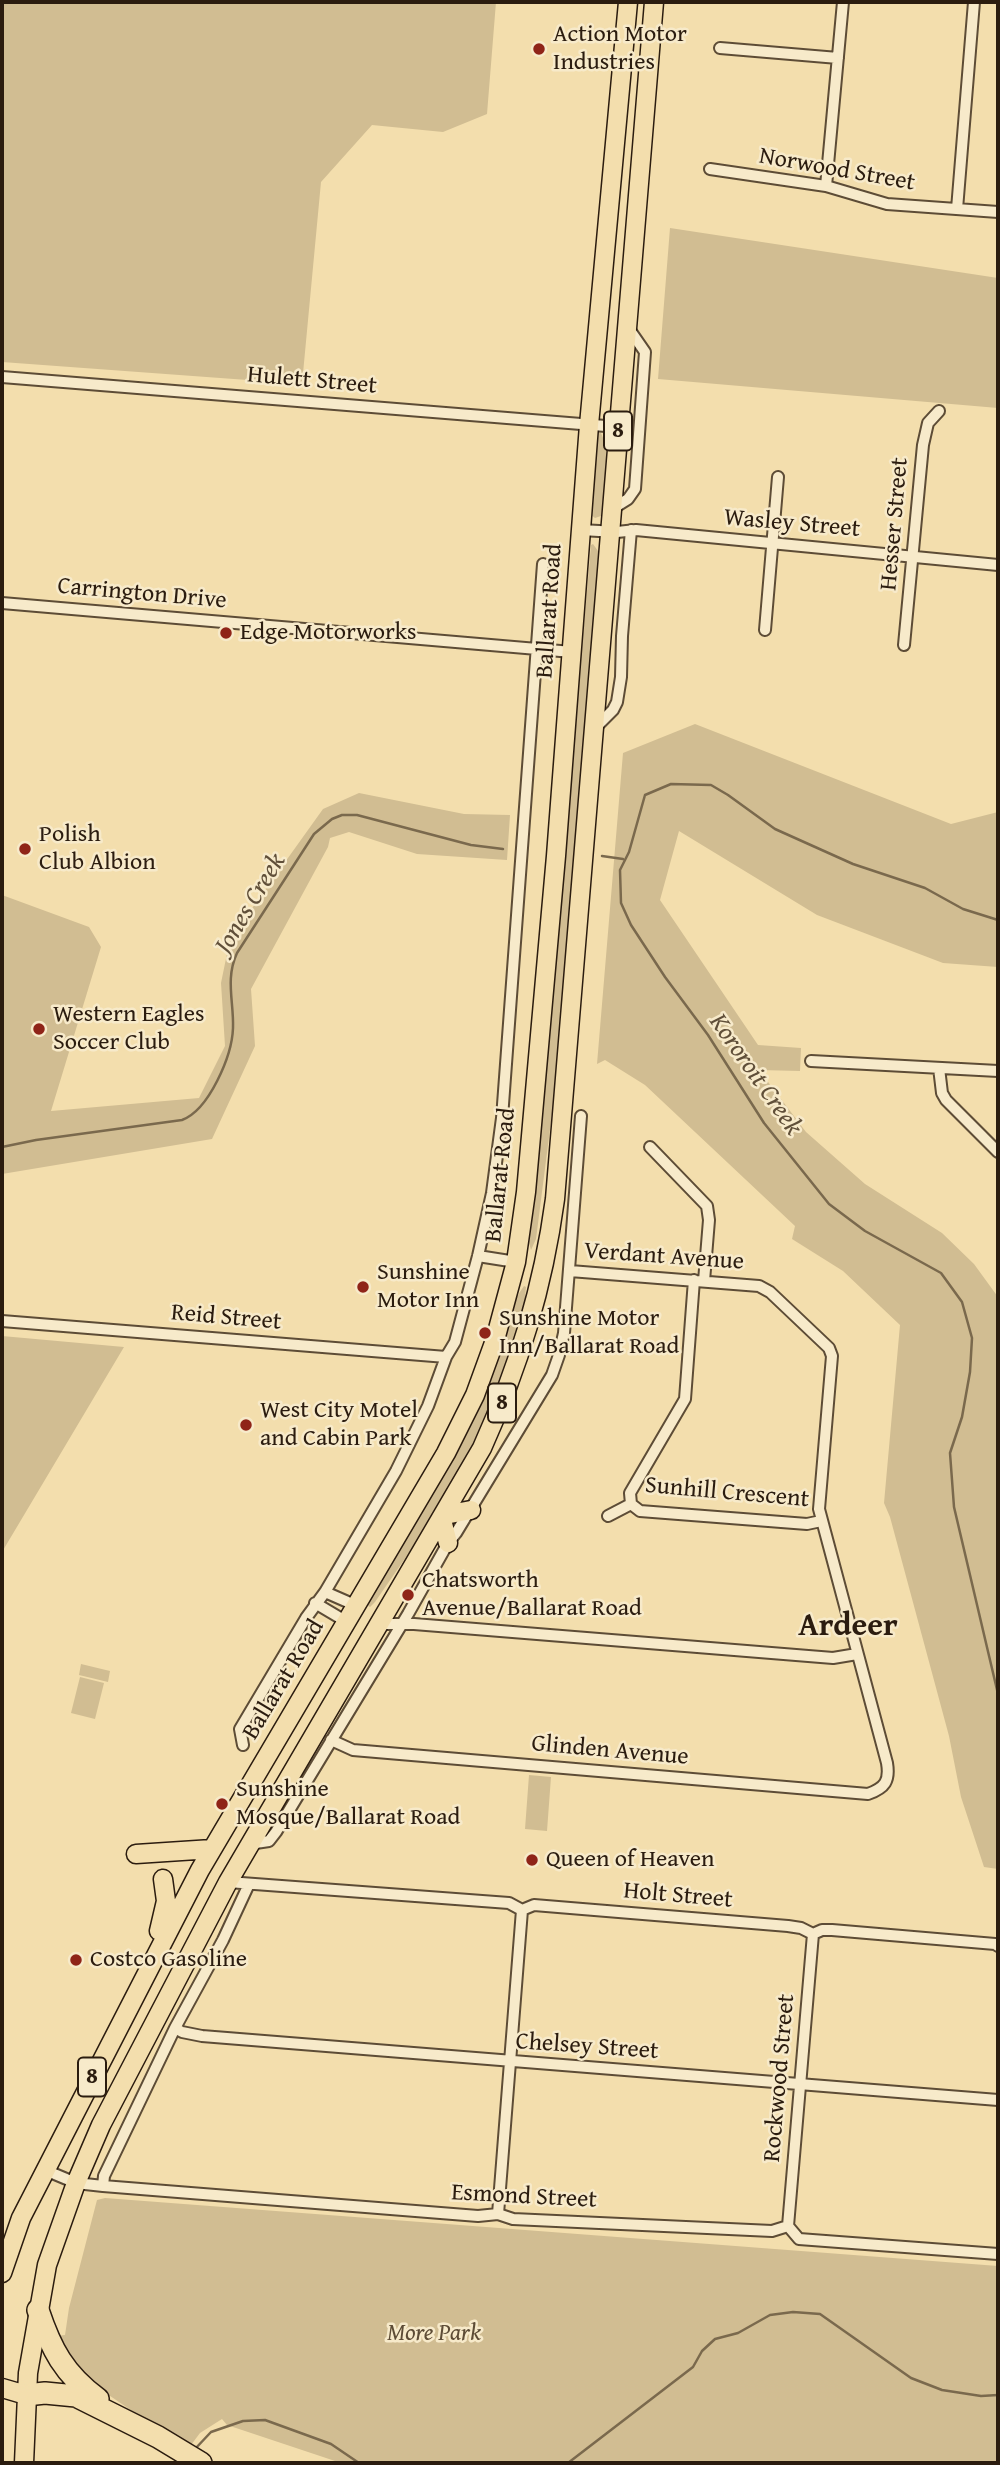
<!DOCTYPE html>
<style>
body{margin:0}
#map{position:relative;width:1000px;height:2465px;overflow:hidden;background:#f3dead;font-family:"Gentium Book Plus",serif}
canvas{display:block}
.frame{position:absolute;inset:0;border:4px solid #2b1c0f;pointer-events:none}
</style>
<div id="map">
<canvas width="1000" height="2465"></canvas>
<div class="frame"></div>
</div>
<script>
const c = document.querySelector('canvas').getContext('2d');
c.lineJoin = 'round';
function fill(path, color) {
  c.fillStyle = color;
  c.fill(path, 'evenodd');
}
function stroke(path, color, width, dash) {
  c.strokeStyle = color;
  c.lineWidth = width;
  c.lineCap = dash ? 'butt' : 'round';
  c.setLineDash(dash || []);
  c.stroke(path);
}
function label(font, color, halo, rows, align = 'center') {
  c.font = font + ' "Gentium Book Plus",serif';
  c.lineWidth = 5;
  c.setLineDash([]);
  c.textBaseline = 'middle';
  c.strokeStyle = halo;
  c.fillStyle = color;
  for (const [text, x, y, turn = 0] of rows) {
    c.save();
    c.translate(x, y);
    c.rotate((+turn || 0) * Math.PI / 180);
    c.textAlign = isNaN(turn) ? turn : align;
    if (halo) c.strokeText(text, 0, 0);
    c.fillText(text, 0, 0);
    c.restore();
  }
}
fill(new Path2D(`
 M2 2H496L487 114 443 132 372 125 321 182 302 384 2 362Z
 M670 228 998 278V408L658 379Z
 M597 432 601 433C612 456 604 487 602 512L601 516 595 518 590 514Z
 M593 544 598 551V566L555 1090 536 1239 531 1250 529 1243 530 1223 575 682 584 626 591 545Z
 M695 724 951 824 998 812V967L943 963 817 915 679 831 660 900 758 1045 801 1048 800 1071 759 1070 806 1132 865 1184 942 1233 974 1264 998 1297V1869L984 1867 961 1797 949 1736 890 1517 884 1503 900 1325 843 1271 792 1239 795 1226 645 1085 605 1060 597 1064 623 753Z
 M359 793 464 814 510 815 507 860 417 854 349 832 330 838 328 847 251 989 255 1046 212 1139 2 1174V895L89 927 101 947 51 1111 199 1098 225 1046 221 983 230 939 323 809Z
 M524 1286 526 1287 524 1310 517 1337 496 1394 473 1445 433 1518 375 1602 370 1607 367 1605C407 1536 449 1468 483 1395 500 1361 501 1317 524 1286Z
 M2 1336 124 1347 2 1552Z
 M81 1664 110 1671 108 1682 79 1675Z
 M80 1677 104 1683 95 1719 71 1713Z
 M529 1775 551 1777 547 1831 525 1829Z
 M105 2198 998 2266V2463H341L227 2425 222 2419 200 2433 188 2449 94 2385 64 2356 56 2336 65 2335 69 2308 97 2200Z`), '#d1bd92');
stroke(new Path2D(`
 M602 856 623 859
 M998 920 963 909 925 888 853 864 775 829 728 795 711 785 671 784 645 795 629 852 620 870 621 903 631 925 665 977 708 1035 764 1123 829 1204 865 1231 941 1273 962 1302 972 1338 970 1372 962 1417 950 1453 954 1507 998 1694
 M2 1147 36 1140 182 1120C209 1110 232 1056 233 1028 234 1002 225 979 237 953L314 834 332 819 342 815H357L471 845 503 849
 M195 2449 211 2432 243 2421 265 2420 331 2444 359 2463
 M568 2463 693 2367 702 2351 715 2339 738 2333 770 2315 793 2312 820 2314 911 2378 942 2390 981 2396 998 2395`), '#7a694d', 2.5);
const minor = new Path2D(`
 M720 48 838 58
 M710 169 826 186 887 204 998 212
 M826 186 843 2
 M957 209 974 2
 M2 377 618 427
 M612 509 628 499 635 489 645 352 627 326
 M581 530 617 532 636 530 998 565
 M2 603 572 652
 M765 630 778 477
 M904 645 923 445 928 423 939 411
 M595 728 613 710 617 702 621 677 622 636 631 530
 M811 1061 998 1071
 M939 1068 942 1093 946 1100 998 1152
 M650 1147 707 1206 709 1220 704 1281
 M478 1256 516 1262
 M694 1280 685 1399 630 1493 631 1504 640 1511 807 1524 821 1521
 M2 1321 446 1357
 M608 1516 631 1504
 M325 1592 357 1606
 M315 1603 347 1622
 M378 1624H414L833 1658 857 1654
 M331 1740 353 1750 868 1794C885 1788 890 1781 887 1763L819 1509 832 1356 829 1348 770 1292 759 1286 570 1271
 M243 1745 240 1729 306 1618 325 1592 396 1471 428 1406 446 1357 455 1342 478 1256 492 1193 502 1118 543 564
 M249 1844 269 1841 276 1832 408 1614 448 1543 456 1533 552 1375 559 1355 564 1333 581 1116
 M228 1882 509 1903 522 1910 534 1905 788 1926 801 1928 813 1934 822 1930H832L995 1944 998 1946
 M175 2028 182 2032 202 2036 998 2100
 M45 2170 76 2183 103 2186 478 2216 498 2214 513 2219 772 2231 788 2226 799 2239 998 2254
 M103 2186 104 2176 175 2028 223 1940 249 1884
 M498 2214 522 1910
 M788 2226 813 1934`);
const trunk = new Path2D(`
 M445 1515 471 1510
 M442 1520 448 1543
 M136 1854 212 1849
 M159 1931 166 1901 163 1879
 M2 2273 21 2218 200 1870 446 1453 475 1395 495 1340 516 1262 526 1192 556 856 589 425 628 2
 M2 2388 26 2395
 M24 2463 28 2373 47 2265 76 2183 101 2125 228 1882 482 1448C519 1366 543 1288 555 1199L654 2`);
const motorway = new Path2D(`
 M38 2310C51 2349 64 2374 98 2399
 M26 2395 45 2393 76 2396 158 2437 201 2463`);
stroke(minor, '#5d4c36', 14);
stroke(trunk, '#2b1c0f', 21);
stroke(motorway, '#2b1c0f', 24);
stroke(minor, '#f7eaca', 10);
stroke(trunk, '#f3dead', 18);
stroke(motorway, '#f3dead', 21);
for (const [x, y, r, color] of [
 [539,49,7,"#8f2418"],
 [226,633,7,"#8f2418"],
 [25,849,7,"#8f2418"],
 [39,1029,7,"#8f2418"],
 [363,1287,7,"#8f2418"],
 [485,1333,7,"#8f2418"],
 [246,1425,7,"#8f2418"],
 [408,1595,7,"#8f2418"],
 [222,1804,7,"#8f2418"],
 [532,1860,7,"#8f2418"],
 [76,1960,7,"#8f2418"]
]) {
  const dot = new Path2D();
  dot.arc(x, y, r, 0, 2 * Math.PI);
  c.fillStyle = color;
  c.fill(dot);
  stroke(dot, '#f7eaca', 2.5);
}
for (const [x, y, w] of [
 [618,431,28],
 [502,1403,28],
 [92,2077,28]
]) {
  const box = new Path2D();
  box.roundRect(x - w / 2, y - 19.5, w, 39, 5);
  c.fillStyle = '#f7eaca';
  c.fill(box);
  stroke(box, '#2b1c0f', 2);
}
label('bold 23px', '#2b1c0f', null, [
 ["8",618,431],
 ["8",502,1403],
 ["8",92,2077]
]);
label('24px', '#2b1c0f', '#f7eaca', [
 ["Action Motor",553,35],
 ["Industries",553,63],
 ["Edge Motorworks",240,633],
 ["Polish",39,835],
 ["Club Albion",39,863],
 ["Western Eagles",53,1015],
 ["Soccer Club",53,1043],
 ["Sunshine",377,1273],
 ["Motor Inn",377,1301],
 ["Sunshine Motor",499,1319],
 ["Inn/Ballarat Road",499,1347],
 ["West City Motel",260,1411],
 ["and Cabin Park",260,1439],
 ["Chatsworth",422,1581],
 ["Avenue/Ballarat Road",422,1609],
 ["Sunshine",236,1790],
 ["Mosque/Ballarat Road",236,1818],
 ["Queen of Heaven",546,1860],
 ["Costco Gasoline",90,1960]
], 'left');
label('24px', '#2b1c0f', '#f7eaca', [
 ["Norwood Street",837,170,10],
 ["Hulett Street",312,381,5],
 ["Wasley Street",792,524,5],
 ["Hesser Street",895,524,-85],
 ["Carrington Drive",142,594,5],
 ["Ballarat Road",550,611,-86],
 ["Ballarat Road",501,1175,-84],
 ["Verdant Avenue",664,1257,4],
 ["Reid Street",226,1318,5],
 ["Sunhill Crescent",727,1493,5],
 ["Ballarat Road",284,1680,-59],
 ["Glinden Avenue",610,1751,5],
 ["Holt Street",678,1896,5],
 ["Chelsey Street",587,2047,4],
 ["Rockwood Street",780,2078,-85],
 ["Esmond Street",524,2197,3]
]);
label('italic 24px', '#5d4c36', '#f7eaca', [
 ["More Park",434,2334]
]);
label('italic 26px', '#604f39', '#f7eaca', [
 ["Jones Creek",251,904,-59],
 ["Kororoit Creek",755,1075,55]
]);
label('bold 32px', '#2b1c0f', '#f7eaca', [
 ["Ardeer",848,1627]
]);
</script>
